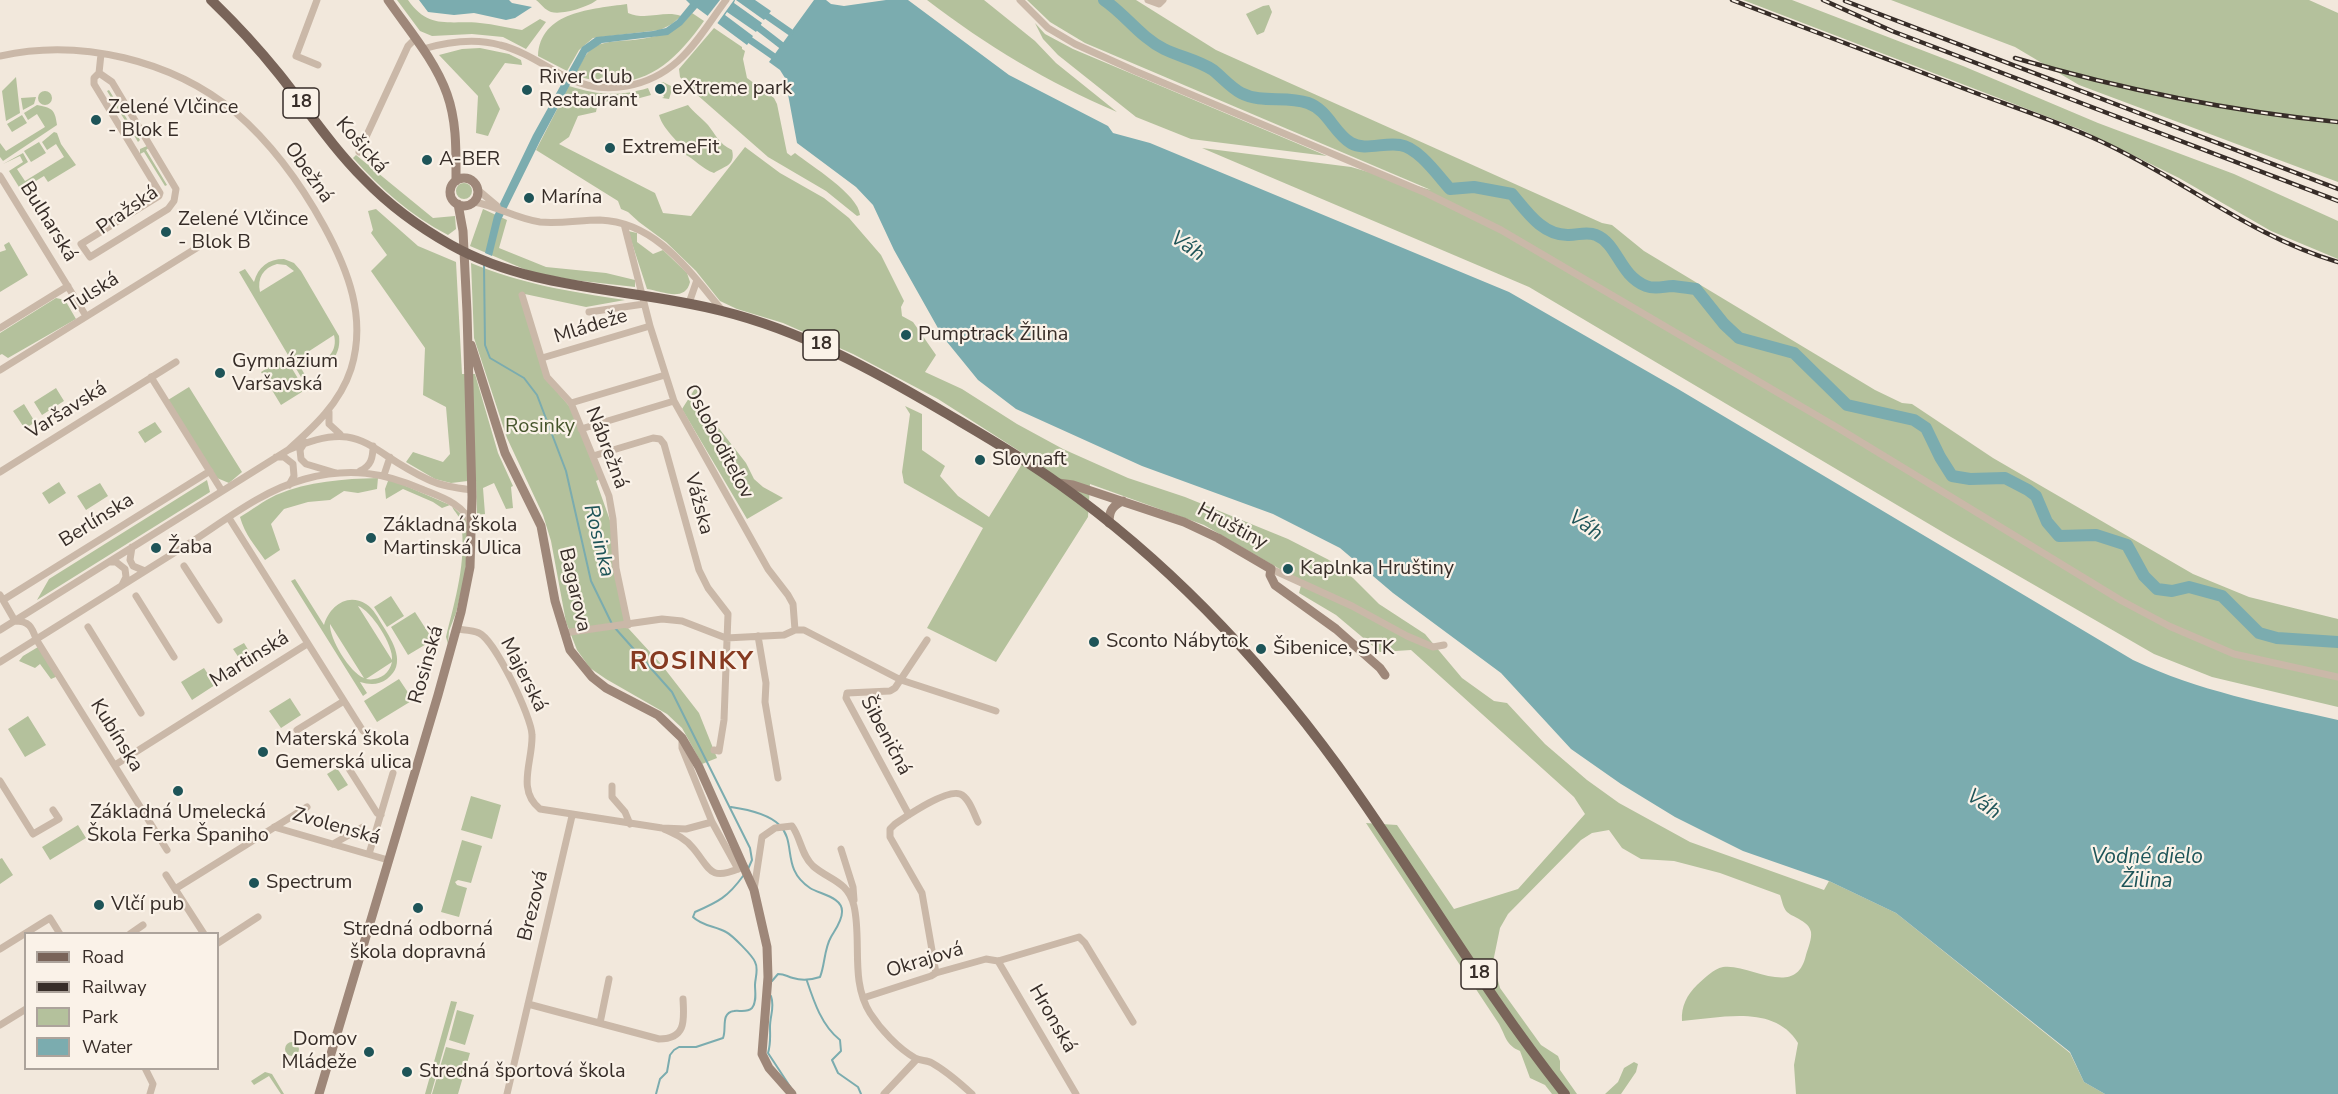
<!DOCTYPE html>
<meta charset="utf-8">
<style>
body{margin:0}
#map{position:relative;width:2338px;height:1094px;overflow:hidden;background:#f2e8dc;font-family:"Nunito Sans",sans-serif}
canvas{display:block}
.legend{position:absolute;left:24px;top:932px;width:195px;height:138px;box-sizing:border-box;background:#faf2e8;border:2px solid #aca39b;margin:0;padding:8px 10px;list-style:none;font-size:18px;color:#372d28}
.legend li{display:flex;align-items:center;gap:12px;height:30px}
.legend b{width:30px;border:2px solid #aca39b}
</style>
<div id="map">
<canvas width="2338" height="1094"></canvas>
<ul class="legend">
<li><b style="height:8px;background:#796459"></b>Road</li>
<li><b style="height:8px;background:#372d28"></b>Railway</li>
<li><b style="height:16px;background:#b4c19c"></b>Park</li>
<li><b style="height:16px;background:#7bacaf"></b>Water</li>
</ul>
</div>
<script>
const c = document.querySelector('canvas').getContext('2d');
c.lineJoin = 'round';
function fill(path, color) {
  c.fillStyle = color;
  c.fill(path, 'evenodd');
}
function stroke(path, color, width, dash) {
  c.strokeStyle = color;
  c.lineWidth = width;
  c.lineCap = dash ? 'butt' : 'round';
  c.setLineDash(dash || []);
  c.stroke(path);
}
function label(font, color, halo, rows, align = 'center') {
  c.font = font + ' "Nunito Sans",sans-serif';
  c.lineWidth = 4.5;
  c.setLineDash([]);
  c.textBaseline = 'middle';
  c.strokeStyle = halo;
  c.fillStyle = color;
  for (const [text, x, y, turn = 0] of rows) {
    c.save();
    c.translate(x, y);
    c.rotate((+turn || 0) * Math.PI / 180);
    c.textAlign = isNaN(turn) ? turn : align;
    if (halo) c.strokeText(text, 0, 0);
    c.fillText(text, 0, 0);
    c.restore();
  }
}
fill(new Path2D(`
 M397 0H408C429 30 448 20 480 23 494 24 508 28 522 30L540 19 546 22 526 49 503 37 472 34 432 36 420 31Z
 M536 0H597C588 7 563 15 551 12 545 10 541 4 536 0Z
 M927 0H984L1035 41 1056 63 1117 112C1047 82 987 46 927 0Z
 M1027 0H1136L1216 50 1602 223 1612 225 1644 251 1875 390 1902 403 1912 404 1993 458 2193 574 2249 597 2338 619V707L2212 677 2154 654 1951 537 1529 287 1202 148 1351 167 1431 190 1085 43 1050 22Z
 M1743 0H1792L1963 66 2098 123 2234 174 2338 221V259L2271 231 2179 178 2082 130Z
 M1891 0H2309L2338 13V182L2079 85 2015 47Z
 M627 4 628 13C647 21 664 10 681 16L672 24 660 30 593 38 579 50 567 71 538 56C540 11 593 9 627 4Z
 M1269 5 1272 12 1264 32 1257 35 1246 14 1263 6Z
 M692 13 704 21C670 69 635 96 575 75 580 66 584 54 593 48 601 42 611 42 620 41 648 39 674 36 692 13Z
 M1035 23 1045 34 1073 49 1327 156 1191 139 1136 117 1058 55 1043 39Z
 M714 28 742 47V49L745 51 743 59 747 78 774 98 777 104 787 153 791 156 795 153C810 165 859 195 860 215L857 216 826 191 768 157 687 86 680 77 679 69Z
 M480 48 509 54 521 60 522 65 505 63 489 86 500 109 488 136 476 133 478 96 439 55 462 49Z
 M16 77 20 113 6 121 2 91Z
 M663 82 673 87 669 99 662 98 664 97 660 86H658V83Z
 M569 86C598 95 618 97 648 88L651 95 625 102H598L596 112 578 116 569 137 559 144 655 193 663 213 691 216 745 147 780 173 824 198 849 218 881 255 904 301 901 307 902 316 913 322 936 355 925 372 962 389 1017 424 1063 449 1128 478 1185 497 1288 539 1329 560 1353 578 1379 604 1425 634 1462 678 1494 701 1507 703 1545 744 1587 780 1619 803 1690 842 1824 890 1829 881 1896 913 2070 1053 2084 1082 2105 1094H1796L1794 1065 1798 1043C1774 1004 1722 1018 1682 1021 1681 1006 1687 995 1697 985 1705 978 1713 969 1723 967 1750 963 1796 1000 1806 955 1808 948 1812 939 1811 932 1809 921 1794 918 1787 912 1783 908 1782 900 1780 895L1720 873 1674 861 1641 859 1622 848 1609 830 1592 833 1581 840 1508 914 1500 928 1493 962 1500 988 1541 1045 1558 1056 1560 1061V1070L1577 1094H1552L1545 1085 1530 1078 1520 1051C1506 1045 1506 1037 1499 1024L1366 823 1397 825 1454 909 1518 889 1585 814 1574 797 1411 650 1380 652 1336 615 1299 593 1302 582 1204 525 1090 484 1088 517 996 662 927 628 983 528 904 483 902 472 910 414 905 406 922 414V450L945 466 940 476 958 496 989 517 1027 456 938 399 853 354 783 323 737 309 720 301 696 271 666 242 639 222 628 212 621 209 618 201 536 150Z
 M109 90 140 140 138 142 107 91Z
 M38 98a7 7 0 1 1 14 0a7 7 0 1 1-14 0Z
 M36 97 34 104 23 110 21 98Z
 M37 105C51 108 55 108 57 125L3 161 0 157V143L6 151 45 127 37 114 28 120 24 113Z
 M688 105C693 112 702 118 708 125 716 135 719 144 732 150 736 166 724 166 714 173 702 169 695 159 684 154 678 138 664 132 659 115Z
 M22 115 27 123 12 132 7 124Z
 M54 132 57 133 61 144 76 165 48 182 44 176 21 190V186L19 187 9 171 23 162 20 156 3 164 23 153 28 162 17 169 25 181 64 157 56 144 47 150 42 142Z
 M39 142 46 153 31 162 24 151Z
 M147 146 150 147 146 150 167 185 165 186 144 152 140 154V149Z
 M356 155 433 218 455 216 456 229 448 235C411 216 381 189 353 158Z
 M456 191a8 8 0 1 1 16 0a8 8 0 1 1-16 0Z
 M376 209 418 246 456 262 462 374H475L498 453 513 486 511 487 513 508 506 509 494 483 483 488 485 514 477 515 476 480 451 483 435 479 406 462 413 452 443 462 450 454 446 407 423 395 425 348 371 271 387 255 371 233 373 230 368 211Z
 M483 209 507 220 499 248 546 267 606 273 635 280V287L573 280 531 272 470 246Z
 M628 231 637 233V242L653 254 663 250 687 273 690 282C685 303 662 291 647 289Z
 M9 242 28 275 0 292V252L6 250 4 245Z
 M284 259 294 263 301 271 339 336C341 352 333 366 315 367 309 368 307 365 301 368L305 375 301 377 239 272 245 269 254 282C258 267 268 259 284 259ZM277 264 286 265 294 271 260 292C257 278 263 268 277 264ZM334 335C338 351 327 362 312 363L300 357Z
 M471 263C521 284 572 292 625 300L586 307 520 293 545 378 570 407 600 479 596 481 612 526 624 618 628 628 661 664 699 713 717 758 702 764 682 728 667 714 606 679 590 668 577 650 566 622 551 541 543 515 507 438 474 338Z
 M56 298 65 300 76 319 8 358 2 354 0 355V333Z
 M285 357 305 390 281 405 261 372Z
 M189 387 242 472 229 483 217 478 168 400Z
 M696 387 707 413 746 463 754 479 763 487 783 498 747 519 682 409Z
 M56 388 64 401 42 415 34 402Z
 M24 404 35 422 25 429 13 411Z
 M155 422 162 432 145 443 138 432Z
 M378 478 377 489 358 493 344 491 330 500 308 502 284 509 271 524 280 550 265 560C254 544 245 535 240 517 252 510 263 501 276 495 309 481 343 479 378 478Z
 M207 480 210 492 37 600 49 579Z
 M392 480 450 505 442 508 433 502 403 489 386 499 385 489 388 481Z
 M59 482 66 493 49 504 42 493Z
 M100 483 108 496 86 510 77 496Z
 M452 506 466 519 469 530 465 576 456 613 449 631 448 644 446 637C455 600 467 561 461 522 460 516 454 512 452 506Z
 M295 579 324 625C329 607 347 592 366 604 374 609 378 618 383 626 393 642 407 664 387 679 379 685 370 685 360 682L367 693 363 696 291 581ZM358 606C371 610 394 646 392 660ZM330 624 364 678C350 673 329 638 330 624ZM392 662C389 675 378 681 366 679Z
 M391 596 404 616 387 627 374 607Z
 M415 612 433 640 408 655 391 627Z
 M244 643 255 661 245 667 233 649Z
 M38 647 58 676 51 679 40 664 35 668 19 661 23 656Z
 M204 668 215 685 192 700 181 682Z
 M399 679 413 700 377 722 364 701Z
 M290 698 301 715 281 728 269 711Z
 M28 716 46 745 25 757 8 729Z
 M337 768 348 785 338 791 327 774Z
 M471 796 501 805 492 839 461 830Z
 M78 825 86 838 50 860 42 847Z
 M462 840 482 846 471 883 458 880 455 882 457 885 467 888 459 917 441 912Z
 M2 858 13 875 0 884V859Z
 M451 1001 457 1002 431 1094H425Z
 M457 1010 474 1015 465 1045 449 1040Z
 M285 1049a7 7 0 1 1 14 0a7 7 0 1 1-14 0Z
 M446 1047 470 1053 458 1094H432Z
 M1634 1062 1638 1064 1636 1072 1621 1094H1605L1618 1082 1624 1068Z
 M265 1072 272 1074 284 1094H281L269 1076 254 1085 251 1081Z`), '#b4c19c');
fill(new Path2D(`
 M419 0H509L512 3 532 7 515 18 506 20 474 13 454 15 428 12Z
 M686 0H735L734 3 762 23 756 32 727 12 725 15 753 36 747 45 697 8 682 25 668 35 602 43 587 53 541 139 501 220 492 256 485 253 494 216 533 135 582 47 596 37 653 31 666 28 677 20 690 4Z
 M736 0H755L771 11 764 20Z
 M814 0H826L831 4 844 6 886 0H908L1009 75 1108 126 1113 133 1150 143 1509 292 1678 389 2133 660C2198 691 2268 704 2338 720V1094H2105L2084 1082 2070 1052 1896 913 1829 881 1743 851 1675 817 1621 784 1571 749 1501 673 1393 593 1340 548 1273 514 1142 466 1016 409 978 380 943 337 894 250 873 205 856 187 797 143 785 78 780 70 769 62Z`), '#7bacaf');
fill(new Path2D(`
 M720 0H734L716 25 706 18Z`), '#f2e8dc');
stroke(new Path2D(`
 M484 265 485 345 490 358 524 378 537 395 566 471 591 581 612 624
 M615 628 672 692 750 848 752 860 748 869
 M731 807C820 820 768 860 810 888 819 894 843 897 842 912 842 921 835 930 831 937 824 949 825 965 820 977 811 980 802 981 793 978 786 976 785 974 778 974L772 981
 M807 981C814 1002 822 1026 840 1040L841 1051 832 1060 838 1073 858 1087 861 1094
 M771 996C775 1007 770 1015 770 1027 770 1037 771 1043 768 1053L793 1091
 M656 1094 660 1079 667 1072 670 1055 674 1050 679 1047H696L723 1038C727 1029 720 1013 734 1011 739 1010 747 1013 752 1008 757 1002 755 992 755 985 755 978 759 969 755 962 753 956 732 935 726 932 715 926 702 926 693 917L695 912C718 902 728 897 743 876`), '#7bacaf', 2);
stroke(new Path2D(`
 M767 16 790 32
 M759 28 781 45
 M750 40 773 56`), '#7bacaf', 7);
stroke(new Path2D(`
 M1104 0C1125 14 1140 37 1164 49 1180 57 1198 60 1213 70 1223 78 1230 87 1241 93 1262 104 1286 95 1308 103 1328 110 1334 133 1351 143 1364 151 1385 142 1400 145 1418 147 1439 177 1450 189L1474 187 1512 194C1527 212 1543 236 1569 235 1578 235 1587 231 1596 235 1618 244 1619 275 1646 286 1656 290 1664 286 1673 286 1681 287 1689 288 1696 289L1724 324 1739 338 1794 353 1847 405 1914 420 1926 428 1940 457 1952 476 1970 479 2005 478 2028 490 2036 496 2047 522 2059 536 2096 535 2127 545 2144 576 2157 589 2172 591 2189 587 2222 596 2259 633 2277 638 2338 642`), '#7bacaf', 12);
stroke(new Path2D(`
 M317 0 296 56 318 65
 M1020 0 1048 28 1075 44 1135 71 1426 193 1501 230 1838 428 2122 601 2169 626 2234 654 2338 677
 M1148 0 1159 4 1163 0
 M423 49C447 42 475 38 500 45 525 51 547 68 570 79 606 96 649 87 678 61 697 44 711 20 726 0
 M0 56C80 38 172 60 235 112 271 143 301 184 324 226 348 270 367 318 351 369 340 403 314 427 288 450
 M99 73 112 82 176 189 174 201 168 209 90 257 81 244 159 196 160 193 94 84V78L99 73 101 54
 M359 152 408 46 415 39
 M0 176 86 316
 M478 190 497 206
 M474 202C497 206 517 219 540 222 560 224 580 220 600 220 656 222 689 271 722 310
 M624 224 650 326 674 401 768 569 788 595 793 604 795 630
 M522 295 547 377 571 403 609 496 613 519 616 568 628 625
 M689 303 697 280
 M589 312 644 304
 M0 328 68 286
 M542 358 650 326
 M0 370 203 244
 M151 377 222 491
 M571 403 665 375
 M329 412V424L340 434
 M581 429 674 401
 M305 442 300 450 301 459 306 464 336 473
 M593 456 653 438 660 439 664 444 699 570 708 588 728 614 724 720 719 751 714 750
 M276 457H284L293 464 294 476 289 485
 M360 471C371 466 373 458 373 446
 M0 472 176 362
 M384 475 390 457
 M229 518 363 731
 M132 547 130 560 133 566 145 571
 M109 562H116L125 569 126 577 122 585
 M184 566 219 620
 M1271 569 1352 606 1407 636 1433 647 1444 645
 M0 595 15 621
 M136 596 174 657
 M3 600 210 471
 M15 621C29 621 32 627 36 639L167 850
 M88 627 141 713
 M457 629C464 630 473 630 479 633 495 640 532 718 532 735 533 761 516 790 540 809L662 828 686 829 712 822
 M0 630 288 450C363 417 366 451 427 479 441 486 457 488 472 490
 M564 633 662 619 682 621 726 638 784 635 795 630H804L901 680 996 711
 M758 636 766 683 765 702 778 778
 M0 662C64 622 129 581 193 541 228 518 264 490 305 479 349 467 383 472 424 490 441 497 464 504 471 524
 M297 730 344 701
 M682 740V748L712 822 738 869 744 866
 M346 764 377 813 381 815
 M115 765 307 644
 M0 781 33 834 59 819 53 810
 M612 786V797L625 812 630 824
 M909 815 846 698 847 693 890 691 895 688 927 640
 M274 827 388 860
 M664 829C675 834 685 838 693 848 710 868 709 881 738 869
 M333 844 363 827
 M841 849 853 887 854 900
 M369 854 393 773
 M166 875 204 934
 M175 889 307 807
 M754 890 762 837 775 828 792 826C801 838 801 855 813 866 829 880 848 881 854 906 862 941 850 981 870 1013 881 1030 898 1048 915 1058 920 1061 927 1060 932 1063 946 1071 960 1083 972 1094
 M130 934 143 925
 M218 943 258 917
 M0 949 50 918 60 934
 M998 961 1076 1094
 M936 973 922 893 890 837V829L895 824C907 816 946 789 960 794 969 797 974 814 978 822
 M863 998 931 976 936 973 986 959 998 961 1079 937 1085 943 1133 1022
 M528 1004 659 1039C687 1039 684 1019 683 999
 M600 1023 609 979
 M0 1025 26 1009
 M145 1068 153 1084 150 1094
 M507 1094 572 816
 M884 1094 917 1059`), '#cab8a8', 7);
stroke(new Path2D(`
 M388 0C408 29 435 60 447 94 457 122 456 151 456 181
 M450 192a14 14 0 1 1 28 0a14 14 0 1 1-28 0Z
 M471 345 505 453 541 526 555 601 570 650 592 677 606 688 658 715 682 738 699 767 754 890 767 947 768 977 762 1054 769 1068 792 1094
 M1058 483 1073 485 1184 522 1218 538 1271 569 1270 575 1275 585 1336 629 1380 668 1385 675
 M1109 523C1109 511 1112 506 1123 501
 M319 1094 438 695 461 612 470 567 472 497 467 312 463 231 458 204`), '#9e8779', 9);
stroke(new Path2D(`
 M211 0C235 23 258 48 279 74 307 109 332 147 364 179 389 205 419 227 451 245 535 292 631 287 722 311 802 331 873 370 944 412 983 435 1022 457 1059 484 1167 561 1260 659 1338 766 1416 874 1482 990 1565 1094`), '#796459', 10);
const rail = new Path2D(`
 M1732 0C1812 31 1893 61 1973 92 2016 108 2059 122 2100 141 2181 178 2252 237 2338 262
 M1823 0 1892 31 2338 201
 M1845 1 2338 189
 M2015 58C2120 89 2229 111 2338 122`);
stroke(rail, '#372d28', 4.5);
stroke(rail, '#faf2e8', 2, [7]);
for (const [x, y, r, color] of [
 [660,89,6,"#1e5458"],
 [527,90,6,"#1e5458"],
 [96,120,6,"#1e5458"],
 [610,148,6,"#1e5458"],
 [427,160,6,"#1e5458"],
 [529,198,6,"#1e5458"],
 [166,232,6,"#1e5458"],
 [906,335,6,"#1e5458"],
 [220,373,6,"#1e5458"],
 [980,460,6,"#1e5458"],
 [371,538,6,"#1e5458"],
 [156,548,6,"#1e5458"],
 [1288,569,6,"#1e5458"],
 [1094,642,6,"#1e5458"],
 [1261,649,6,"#1e5458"],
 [263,752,6,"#1e5458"],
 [178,791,6,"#1e5458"],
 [254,883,6,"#1e5458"],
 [99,905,6,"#1e5458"],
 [418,908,6,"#1e5458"],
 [369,1052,6,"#1e5458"],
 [407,1072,6,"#1e5458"]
]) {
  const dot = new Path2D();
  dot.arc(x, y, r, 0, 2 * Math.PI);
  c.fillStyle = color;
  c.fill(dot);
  stroke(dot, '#faf2e8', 2);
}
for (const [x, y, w] of [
 [301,103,36],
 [821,345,36],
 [1479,974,36]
]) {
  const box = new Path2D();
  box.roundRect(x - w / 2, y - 15, w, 30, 4.5);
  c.fillStyle = '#faf2e8';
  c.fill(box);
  stroke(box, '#372d28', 1.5);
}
label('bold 18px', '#372d28', null, [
 ["18",301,103],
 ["18",821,345],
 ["18",1479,974]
]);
label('20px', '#372d28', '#faf2e8', [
 ["River Club",539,78],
 ["Restaurant",539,101],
 ["eXtreme park",672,89],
 ["Zelené Vlčince",108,108],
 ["- Blok E",108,131],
 ["ExtremeFit",622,148],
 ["A-BER",439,160],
 ["Marína",541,198],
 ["Zelené Vlčince",178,220],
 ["- Blok B",178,243],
 ["Pumptrack Žilina",918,335],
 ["Gymnázium",232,362],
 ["Varšavská",232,385],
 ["Slovnaft",992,460],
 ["Základná škola",383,526],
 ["Martinská Ulica",383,549],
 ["Žaba",168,548],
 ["Kaplnka Hruštiny",1300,569],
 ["Sconto Nábytok",1106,642],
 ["Šibenice, STK",1273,649],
 ["Materská škola",275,740],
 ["Gemerská ulica",275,763],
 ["Základná Umelecká",178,813,"center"],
 ["Škola Ferka Španiho",178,836,"center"],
 ["Spectrum",266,883],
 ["Vlčí pub",111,905],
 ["Stredná odborná",418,930,"center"],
 ["škola dopravná",418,953,"center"],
 ["Domov",357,1040,"right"],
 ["Mládeže",357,1063,"right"],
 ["Stredná športová škola",419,1072]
], 'left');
label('20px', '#372d28', '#faf2e8', [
 ["Košická",361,146,49],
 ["Obežná",308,173,55],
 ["Pražská",128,211,-35],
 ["Bulharská",48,222,58],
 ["Tulská",93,293,-32],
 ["Mládeže",591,327,-17],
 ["Varšavská",67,411,-32],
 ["Osloboditeľov",718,442,62],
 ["Nábrežná",606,448,69],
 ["Vážska",698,504,75],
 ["Berlínska",97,521,-32],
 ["Hruštiny",1232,527,28],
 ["Bagarova",574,590,77],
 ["Martinská",250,660,-32],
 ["Rosinská",427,665,-74],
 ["Majerská",523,675,63],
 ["Kubínska",116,736,58],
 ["Šibeničná",885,736,62],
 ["Zvolenská",336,827,16],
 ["Brezová",534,906,-76],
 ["Okrajová",925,961,-17],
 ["Hronská",1052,1019,60]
]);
label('20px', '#46552c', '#faf2e8', [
 ["Rosinky",540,427]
]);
label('italic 21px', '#1e5458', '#faf2e8', [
 ["Váh",1187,247,35],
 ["Váh",1585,526,35],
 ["Rosinka",598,541,76],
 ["Váh",1983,805,35],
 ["Vodné dielo",2147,858],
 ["Žilina",2147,882]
]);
c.letterSpacing = '1.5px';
label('bold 26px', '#863a21', '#faf2e8', [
 ["ROSINKY",692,663]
]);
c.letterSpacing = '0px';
</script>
